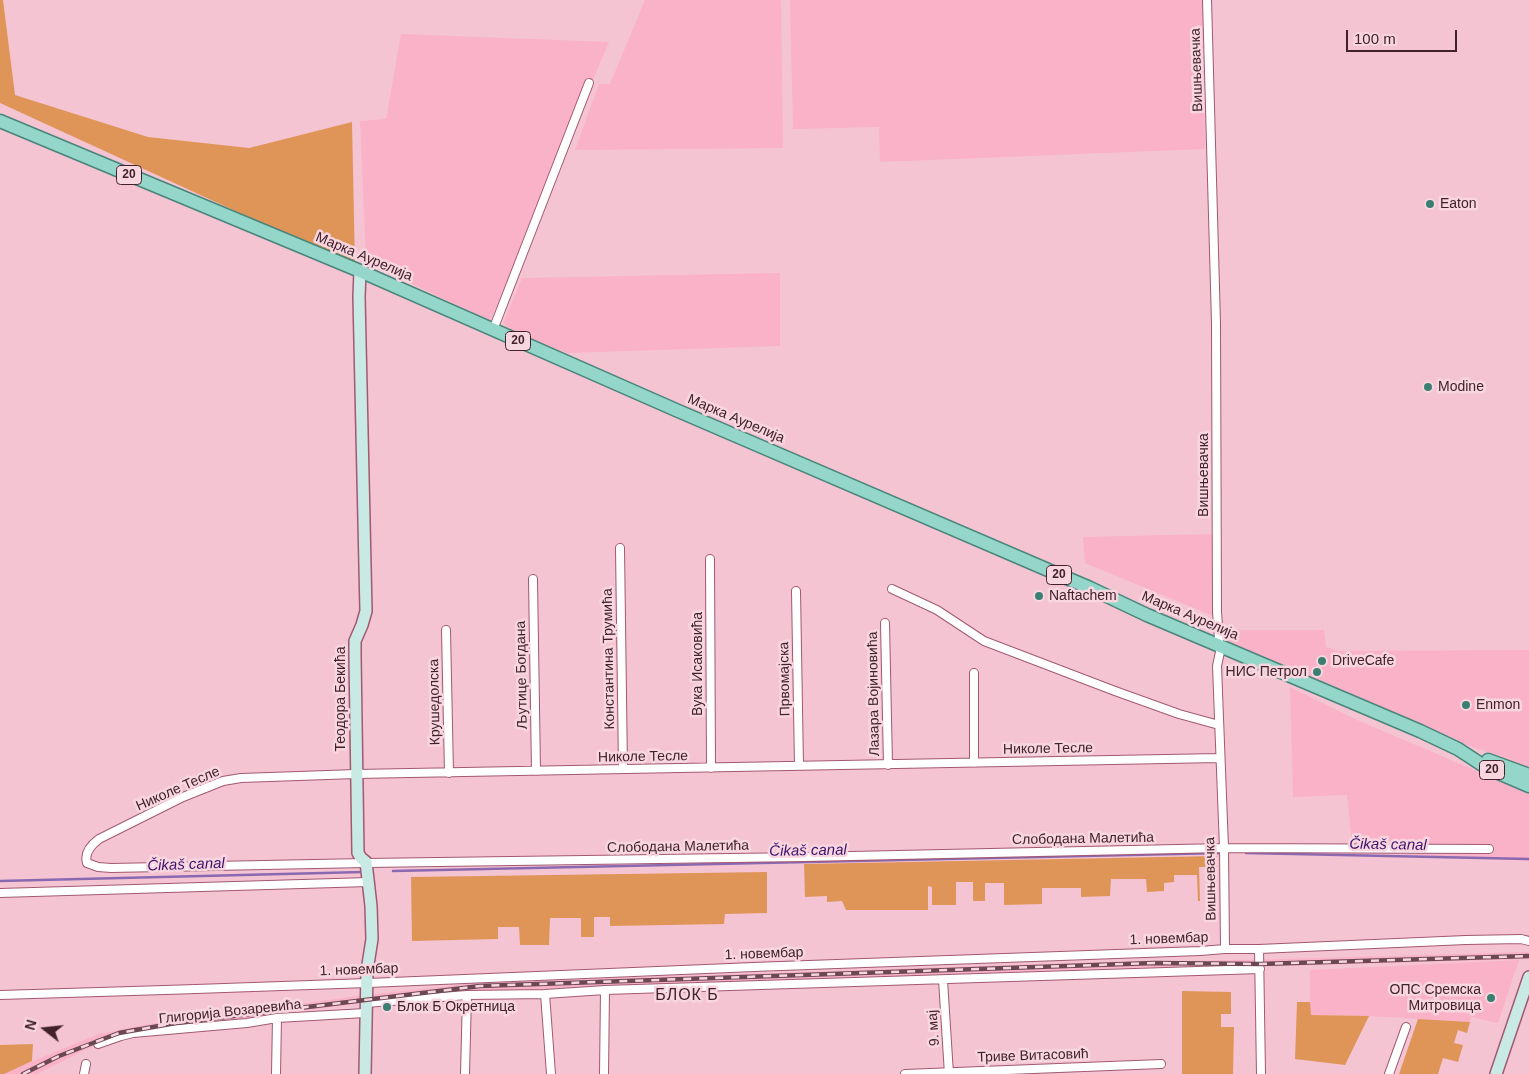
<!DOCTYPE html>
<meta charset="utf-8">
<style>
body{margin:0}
#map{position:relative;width:1529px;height:1074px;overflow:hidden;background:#f5c4d2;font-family:Arial,sans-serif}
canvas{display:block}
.north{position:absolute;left:20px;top:1004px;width:50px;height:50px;-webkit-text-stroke:4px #f8d6e0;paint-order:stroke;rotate:286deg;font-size:14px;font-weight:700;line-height:20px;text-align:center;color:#41222c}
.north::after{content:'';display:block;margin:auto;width:18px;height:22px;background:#41222c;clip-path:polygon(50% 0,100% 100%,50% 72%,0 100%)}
.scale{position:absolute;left:1346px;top:30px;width:111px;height:22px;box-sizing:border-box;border:2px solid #41222c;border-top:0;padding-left:6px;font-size:15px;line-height:18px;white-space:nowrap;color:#41222c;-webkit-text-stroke:4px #f8d6e0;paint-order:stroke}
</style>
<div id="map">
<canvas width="1529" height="1074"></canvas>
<div class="north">N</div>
<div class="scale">100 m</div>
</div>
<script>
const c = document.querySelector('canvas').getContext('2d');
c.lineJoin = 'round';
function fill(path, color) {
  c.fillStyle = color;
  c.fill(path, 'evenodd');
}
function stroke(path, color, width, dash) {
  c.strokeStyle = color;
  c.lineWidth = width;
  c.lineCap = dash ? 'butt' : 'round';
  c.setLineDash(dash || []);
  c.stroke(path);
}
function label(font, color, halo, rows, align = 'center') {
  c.font = font + ' Arial,sans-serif';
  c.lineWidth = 5;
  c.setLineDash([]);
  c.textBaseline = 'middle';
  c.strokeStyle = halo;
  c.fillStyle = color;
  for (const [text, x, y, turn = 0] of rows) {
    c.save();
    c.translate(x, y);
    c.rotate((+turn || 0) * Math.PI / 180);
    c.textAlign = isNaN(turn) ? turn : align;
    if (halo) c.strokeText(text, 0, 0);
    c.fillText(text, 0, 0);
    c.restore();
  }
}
fill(new Path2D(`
 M645 0H781L783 148 575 150 599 84H610Z
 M790 0H1202L1205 149 880 162 879 127 793 129Z
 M401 34 609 42 490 321 366 262 360 121 386 119Z
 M780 273V346L567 353 506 329 504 321 522 278Z
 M1215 534 1216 617 1085 563 1083 537Z
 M1237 630H1324L1326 647 1339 651 1529 650V768L1500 756 1455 741 1226 641Z
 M1290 687 1357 720 1529 793V861L1353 852 1347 795 1293 797Z
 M1529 952V959L1278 966 1149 967 450 992 128 1033 105 1040 37 1074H4L13 1069 99 1034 149 1024 358 996 475 983 1065 963 1245 960Z
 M1519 960 1498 1023 1471 1017 1470 1022 1369 1016 1310 1015V970Z`), '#f9b2c7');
fill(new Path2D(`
 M0 0H3L15 95 148 137 249 148 352 122 355 266 0 103Z
 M1217 856V867H1199L1200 901H1198L1197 875H1174V882L1164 883V891L1147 892 1146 879H1111L1110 896 1081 897V888H1042V904L1004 905V883H985V901H973V882H956V905H932V887L928 886V910H846L842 901 827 902V896L805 897 804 864Z
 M767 872V913L725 914 724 924 610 926V917H594V937H581V918H550L549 945H520L519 927H498V939L412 941 411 877Z
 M1182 991 1231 992V1014H1221V1027H1234L1233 1074H1182Z
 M1297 1002H1310L1311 1015 1369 1016 1345 1065 1295 1059Z
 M1418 1019 1470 1022 1467 1033 1458 1030 1454 1043 1463 1045 1458 1062 1443 1058 1438 1074H1399Z
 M33 1044 32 1061 4 1074H0V1045Z`), '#df9558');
stroke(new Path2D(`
 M1246 853 1529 859
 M393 871 1222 853
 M0 881 363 872`), '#8a69b1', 2.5);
const street = new Path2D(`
 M1207 0 1216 323 1217 612 1220 652 1217 666 1224 848 1225 949
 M493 330 589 83
 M620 548 623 769
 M710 559 711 768
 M533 579 536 771
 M892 589 937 610 984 641 1115 691 1179 714 1219 725
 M796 591 799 766
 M885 623 888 765
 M446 630 449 773
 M974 673V763
 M1220 758 356 774 241 778 223 781 183 797 99 839C91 845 84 853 87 863L98 867 111 868 366 863 804 857 1224 848 1489 849
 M0 893 369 882
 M1259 949 1261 1074
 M943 980 949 1074
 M545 994 551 1074
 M0 995C123 991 245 988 368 983 645 971 923 960 1200 951L1225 949H1259L1466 940 1521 939 1529 941
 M366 1003 467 995 545 994 605 990 1260 969
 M98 1044 121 1036 133 1033 247 1023 277 1018 365 1013
 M84 1074 86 1064
 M276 1074 277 1018
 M465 1074 467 995
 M604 1074 605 990
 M905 1074 1161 1064
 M1389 1074 1406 1027`);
const secondary = new Path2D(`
 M360 271 359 297 366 611 362 625 355 641V656L358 853 361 858 366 862 371 906 372 939 367 971 365 1074
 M1496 1074 1529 977`);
const primary = new Path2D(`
 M0 121 360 271 676 410 1090 588 1147 615 1420 731 1458 749 1487 768 1529 786
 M1488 760 1529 775`);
stroke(street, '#a15972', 10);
stroke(secondary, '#a15972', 14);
stroke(primary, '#48857b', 15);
stroke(street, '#fff', 8);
stroke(secondary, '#c9eae4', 11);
stroke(primary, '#94d6c9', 12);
const rail = new Path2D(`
 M23 1074 59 1056 119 1033 176 1023 480 986 1154 963 1260 964 1529 956`);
stroke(rail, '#6b4853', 4.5);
stroke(rail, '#f8d6e0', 2.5, [8]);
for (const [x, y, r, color] of [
 [1430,204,5,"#3b7f72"],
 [1428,387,5,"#3b7f72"],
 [1039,596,5,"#3b7f72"],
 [1322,661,5,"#3b7f72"],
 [1317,672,5,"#3b7f72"],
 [1466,705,5,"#3b7f72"],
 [1491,998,5,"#3b7f72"],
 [387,1007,5,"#3b7f72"]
]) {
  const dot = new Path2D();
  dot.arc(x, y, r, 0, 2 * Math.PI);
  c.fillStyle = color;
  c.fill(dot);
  stroke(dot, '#f8d6e0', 2);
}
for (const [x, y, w] of [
 [129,175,25],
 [518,341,25],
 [1059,575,25],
 [1492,770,25]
]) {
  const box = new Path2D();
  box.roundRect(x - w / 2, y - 9.5, w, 19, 4);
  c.fillStyle = '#f8d6e0';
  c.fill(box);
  stroke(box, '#41222c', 1);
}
label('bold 12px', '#41222c', null, [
 ["20",129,175],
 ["20",518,341],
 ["20",1059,575],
 ["20",1492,770]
]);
label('14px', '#41222c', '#f8d6e0', [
 ["Вишњевачка",1197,70,-92],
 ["Марка Аурелија",364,257,23],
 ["Марка Аурелија",736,419,23],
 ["Вишњевачка",1204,475,-90],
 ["Марка Аурелија",1190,616,23],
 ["Константина Трумића",609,659,-91],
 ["Вука Исаковића",698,664,-90],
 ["Љутице Богдана",522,675,-91],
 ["Првомајска",785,679,-91],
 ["Лазара Војиновића",874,694,-91],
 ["Теодора Бекића",341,699,-90],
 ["Крушедолска",435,702,-91],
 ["Николе Тесле",1048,749,-1],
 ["Николе Тесле",643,757,-1],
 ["Николе Тесле",178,789,-24],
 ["Слободана Малетића",1083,839,-1],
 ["Слободана Малетића",678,847,-1],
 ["Вишњевачка",1211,879,-91],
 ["1. новембар",1169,939,-2],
 ["1. новембар",764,954,-2],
 ["1. новембар",359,970,-2],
 ["Глигорија Возаревића",230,1012,-6],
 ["9. мај",934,1028,-94],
 ["Триве Витасовић",1033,1056,-2]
]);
label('14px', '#41222c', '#f8d6e0', [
 ["Eaton",1440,204],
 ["Modine",1438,387],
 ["Naftachem",1049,596],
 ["DriveCafe",1332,661],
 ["НИС Петрол",1307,672,"right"],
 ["Enmon",1476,705],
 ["ОПС Сремска",1481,990,"right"],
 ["Митровица",1481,1006,"right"],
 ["Блок Б Окретница",397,1007]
], 'left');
label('italic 15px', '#3c136b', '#f8d6e0', [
 ["Čikaš canal",1388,845,1],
 ["Čikaš canal",808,851,-1],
 ["Čikaš canal",186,865,-2]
]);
c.letterSpacing = '1px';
label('16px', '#41222c', '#f8d6e0', [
 ["БЛОК Б",687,996]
]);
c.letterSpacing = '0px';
</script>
